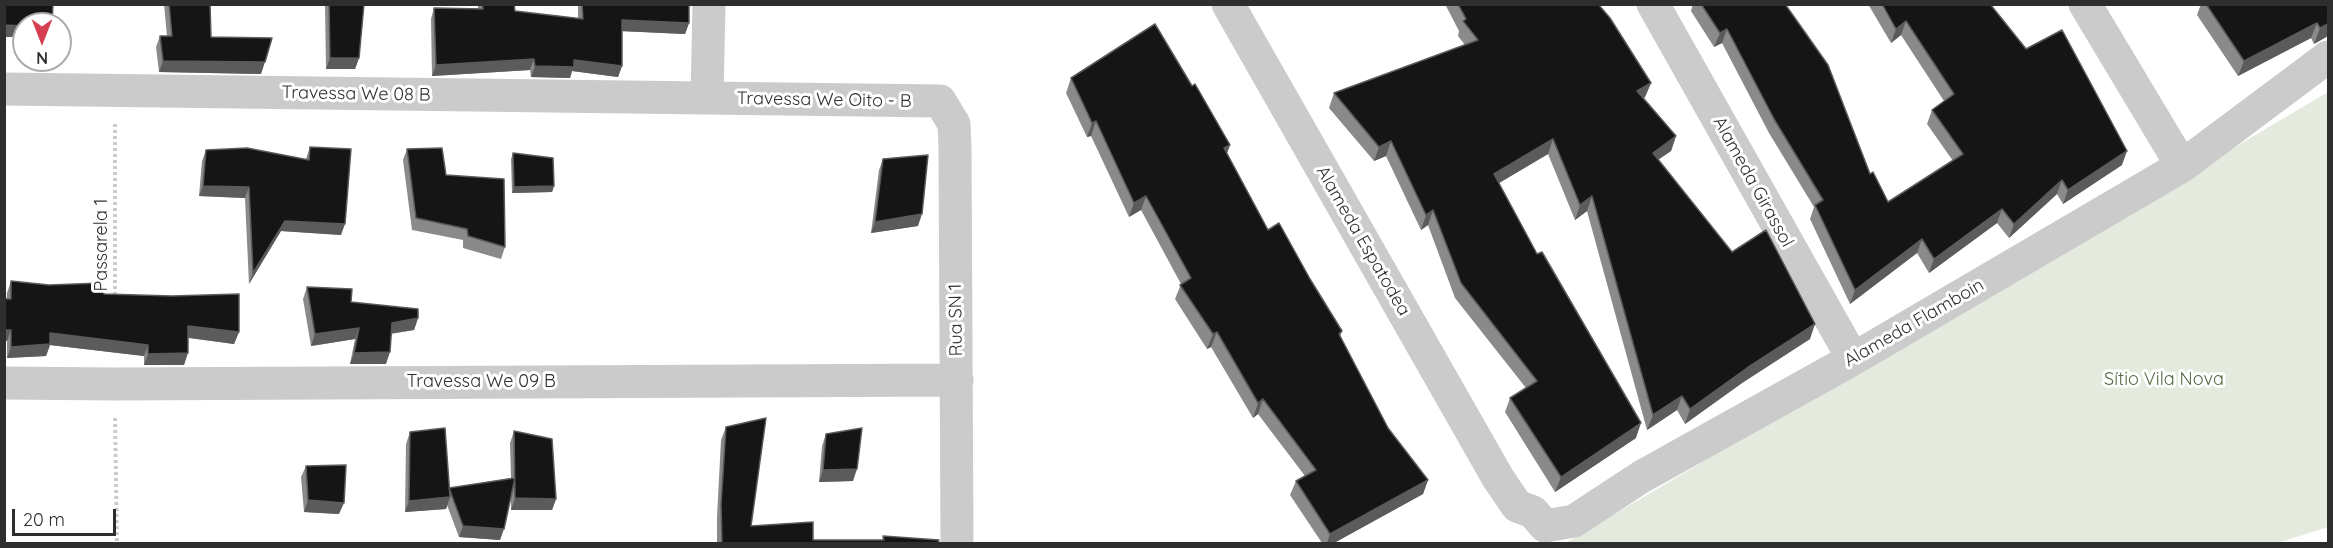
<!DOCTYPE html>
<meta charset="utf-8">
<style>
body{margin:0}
#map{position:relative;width:2333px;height:548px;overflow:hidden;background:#fff;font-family:Quicksand,sans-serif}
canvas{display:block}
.frame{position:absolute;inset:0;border:6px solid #2e2e2e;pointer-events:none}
.north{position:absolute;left:12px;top:12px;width:60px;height:60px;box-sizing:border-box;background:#fff;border:2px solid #ababab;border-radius:50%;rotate:180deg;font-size:16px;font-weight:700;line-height:24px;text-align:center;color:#2e2e2e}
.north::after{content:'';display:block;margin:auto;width:21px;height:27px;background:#d63f51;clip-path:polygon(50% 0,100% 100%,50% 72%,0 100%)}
.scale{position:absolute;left:12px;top:509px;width:104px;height:27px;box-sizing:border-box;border:3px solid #2e2e2e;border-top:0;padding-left:8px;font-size:18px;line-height:21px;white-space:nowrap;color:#2e2e2e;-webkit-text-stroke:4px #fff;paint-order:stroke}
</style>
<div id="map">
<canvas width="2333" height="548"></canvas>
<div class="frame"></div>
<div class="north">N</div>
<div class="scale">20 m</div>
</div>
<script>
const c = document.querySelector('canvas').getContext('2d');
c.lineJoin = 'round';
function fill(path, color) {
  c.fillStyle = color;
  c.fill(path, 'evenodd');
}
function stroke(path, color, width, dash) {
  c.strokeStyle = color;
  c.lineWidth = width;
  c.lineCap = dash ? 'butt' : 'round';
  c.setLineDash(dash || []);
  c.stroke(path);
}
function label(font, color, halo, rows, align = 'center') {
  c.font = font + ' Quicksand,sans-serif';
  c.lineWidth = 6;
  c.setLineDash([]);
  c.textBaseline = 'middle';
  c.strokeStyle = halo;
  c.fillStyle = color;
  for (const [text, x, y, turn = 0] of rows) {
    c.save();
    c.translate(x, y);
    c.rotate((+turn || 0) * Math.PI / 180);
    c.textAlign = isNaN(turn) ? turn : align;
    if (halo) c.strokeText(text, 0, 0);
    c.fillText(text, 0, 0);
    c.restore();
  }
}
fill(new Path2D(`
 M2328 92V527L2274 544H1564Z`), '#e4eadd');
stroke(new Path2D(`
 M115 124V297
 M115 418 117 544`), '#cbcbcb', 4, [3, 3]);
stroke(new Path2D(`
 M1228 4 1498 478 1517 506 1533 512 1545 526 1574 521 1641 477 1853 359 2182 166 2328 57
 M1653 4 1853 359
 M2085 4 2182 166
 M4 89 940 101 954 124 955 147 957 544
 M707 98 709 4
 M4 383 115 384 957 380`), '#cbcbcb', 33);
fill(new Path2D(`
 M164 4H210L211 37 261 74 159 72 156 47 160 36H167Z
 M325 4H364L359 58 355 69H326Z
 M478 4H514L515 11 578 18V4H689V23L685 34 622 31V66L618 77 572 71 570 78 531 77 530 70 432 76 431 19 434 8 478 9Z
 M1445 4H1598L1651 83 1645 97 1644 98 1676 136 1671 151 1658 160 1732 252 1810 339 1742 383 1685 424 1677 410 1647 430 1587 211 1575 220 1548 154 1499 183 1636 438 1555 492 1505 412 1510 398 1526 388 1455 298 1428 225 1421 230 1386 156 1374 161 1329 108 1334 93 1465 45 1458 36 1459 31Z
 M1693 4H1787L1786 5 1870 174 1888 202 1953 161 1927 124 1932 110 1944 101 1901 35 1891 43 1868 4H1990L2122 165 2063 204 2057 194 2009 238 1997 223 1929 273 1917 253 1850 304 1810 219 1814 207 1769 133 1722 43 1714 47 1691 11Z
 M2201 4H2328V36L2314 44 2311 38 2238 76 2197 15Z
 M1071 78 1192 86 1230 145 1227 153 1268 230 1310 279 1342 331 1340 337 1388 428 1428 480 1423 494 1334 543H1322L1290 495 1296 481 1305 476 1258 414 1253 418 1211 347 1207 349 1175 299 1181 284 1141 210 1129 217 1091 136 1087 137 1066 93Z
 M310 147 341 235 281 231 249 284 245 198 199 196 202 161 206 150 306 159Z
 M407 149 446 175 505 247 501 259 463 248V240L412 230 403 160Z
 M513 153 554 186 552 192 512 193 511 159Z
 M883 159 918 226 871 233 879 170Z
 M11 281 104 294 239 332 234 344 188 338 184 365H144V356L50 345 46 356 7 358V341H4L7 293Z
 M307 287 351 302 418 318 414 330 391 334 386 364H350L355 339 311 346 303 299Z
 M726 427 751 526 813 540H882L883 536 938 543H717V517L721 440Z
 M514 431 556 499 552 510H511V497L500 540 459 537 447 505 446 509 405 512 406 444 410 432 449 488 511 478 510 443Z
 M826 434 853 481 819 482 822 446Z
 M306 466 339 514 304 512 301 477Z`), '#8a8a8a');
fill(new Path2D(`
 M622 20 689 23 685 34 618 31Z
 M1906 21 1901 35 1891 43 1896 29Z
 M2317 23 2311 38 2238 76 2244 61Z
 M2328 24V36L2314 44 2320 28Z
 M4 25 24 26V37H4Z
 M1727 29 1722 43 1714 47 1720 33Z
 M330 58H359L355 69H326Z
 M534 59 530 70 432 76 436 65Z
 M574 60 622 66 618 77 572 71 570 78 531 77 535 66Z
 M163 61 265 62 261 74 159 72Z
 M1651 83 1645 97 1632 105 1637 91Z
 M1096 121 1091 136 1087 137 1092 123Z
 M1676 136 1671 151 1647 167 1653 153Z
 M1553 139 1548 154 1489 189 1494 174Z
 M1391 141 1386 156 1374 161 1379 147Z
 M1230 145 1225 159 1224 148Z
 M2127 151 2122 165 2063 204 2068 190Z
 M2062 180 2057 194 2009 238 2014 224Z
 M203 186 249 187 245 198 199 196Z
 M554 186 552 192 512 193 514 187Z
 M1146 196 1141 210 1129 217 1134 203Z
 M1592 196 1587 211 1575 220 1580 205Z
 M2002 209 1997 223 1929 273 1934 259Z
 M1433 210 1428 225 1421 230 1426 215Z
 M922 214 918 226 871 233 875 222Z
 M285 221 345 224 341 235 281 231 249 284 253 273Z
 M1922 239 1917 253 1850 304 1855 290Z
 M418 318 414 330 387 334 392 323Z
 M1815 324 1810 339 1742 383 1685 424 1690 409 1747 368Z
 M188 326 239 332 234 344 184 337Z
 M359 328 355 339 311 346 315 334Z
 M4 330H11L7 341H4Z
 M1217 332 1211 347 1207 349 1213 334Z
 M50 333 148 345 144 356 50 345 46 356 7 358 11 347Z
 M390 352 386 364H350L354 353Z
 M188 353 184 365H144L148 354Z
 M1682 396 1677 410 1647 430 1653 415Z
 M1263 399 1258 414 1253 418 1258 403Z
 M1641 423 1636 438 1555 492 1561 477Z
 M857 469 853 481 819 482 823 470Z
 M1428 480 1423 494 1334 543H1327L1330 534Z
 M450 497 446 509 405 512 409 501Z
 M515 498 556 499 552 510H511Z
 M308 500 344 503 339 514 304 512Z
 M463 526 504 529 500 540 459 537Z`), '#5b5b5b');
const building = new Path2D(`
 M4 4H53L52 24H24V26L4 25Z
 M169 4H210L211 37 272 38 265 62 163 61 160 36H172Z
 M329 4H364L359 58H330Z
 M482 4H514L515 11 583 19 582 4H689V23L622 20V66L574 60V67L535 66 534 59 436 65 434 8 483 9Z
 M1458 4H1598L1610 18 1651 83 1637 91 1676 136 1653 153 1732 252 1766 230 1815 324 1747 368 1690 409 1682 396 1653 415 1592 196 1580 205 1553 139 1494 174 1537 254 1542 252 1641 423 1561 477 1510 398 1537 381 1461 283 1433 210 1426 215 1391 141 1379 147 1334 93 1478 40 1463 21 1466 19Z
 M1701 4H1785L1828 65 1870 174 1873 172 1888 202 1963 154 1932 110 1954 94 1906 21 1896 29 1882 4H1990L2026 49 2062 30 2127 151 2068 190 2062 180 2014 224 2002 209 1934 259 1922 239 1855 290 1815 205 1823 200 1774 119 1727 29 1720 33Z
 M2206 4H2328V24L2320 28 2317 23 2244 61Z
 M1155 24 1192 86 1195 84 1230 145 1224 148 1268 230 1279 223 1310 279 1342 331 1339 334 1388 428 1428 480 1330 534 1296 481 1316 470 1263 399 1258 403 1217 332 1213 334 1180 285 1191 278 1146 196 1134 203 1096 121 1092 123 1071 78Z
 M310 147 351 149 345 224 285 221 253 273 249 187 203 186 206 150 247 148 309 160Z
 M442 148 446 175 504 179 505 247 468 236 467 229 416 218 407 149Z
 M513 153 553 158 554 186 514 187Z
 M928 155 922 214 875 222 883 159Z
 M11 281 49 285 102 283 104 294 172 296 239 294V332L188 326V353L148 354V345L50 333V344L11 347V330H4V299H11Z
 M307 287 352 289 351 302 418 309V318L392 323 390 352 354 353 359 328 315 334Z
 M766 418 751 526 813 522V540H884L883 536 939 540 938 543H722L721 505 726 427Z
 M445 428 450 497 409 501 410 432Z
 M862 428 857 469 823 470 826 434Z
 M514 431 552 439 556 499 515 498Z
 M346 465 344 503 308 500 306 466Z
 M515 478 504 529 463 526 449 488Z`);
fill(building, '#151515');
stroke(building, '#5b5b5b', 1.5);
label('18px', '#2e2e2e', '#fff', [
 ["Travessa We 08 B",356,94,1],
 ["Travessa We Oito - B",824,100,1],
 ["Alameda Girassol",1753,182,61],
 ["Alameda Espatodea",1363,241,60],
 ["Passarela 1",102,245,-90],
 ["Rua SN 1",956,320,-91],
 ["Alameda Flamboin",1914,323,-30],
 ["Travessa We 09 B",481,382]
]);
label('18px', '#53663f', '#fff', [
 ["Sítio Vila Nova",2164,380]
]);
</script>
